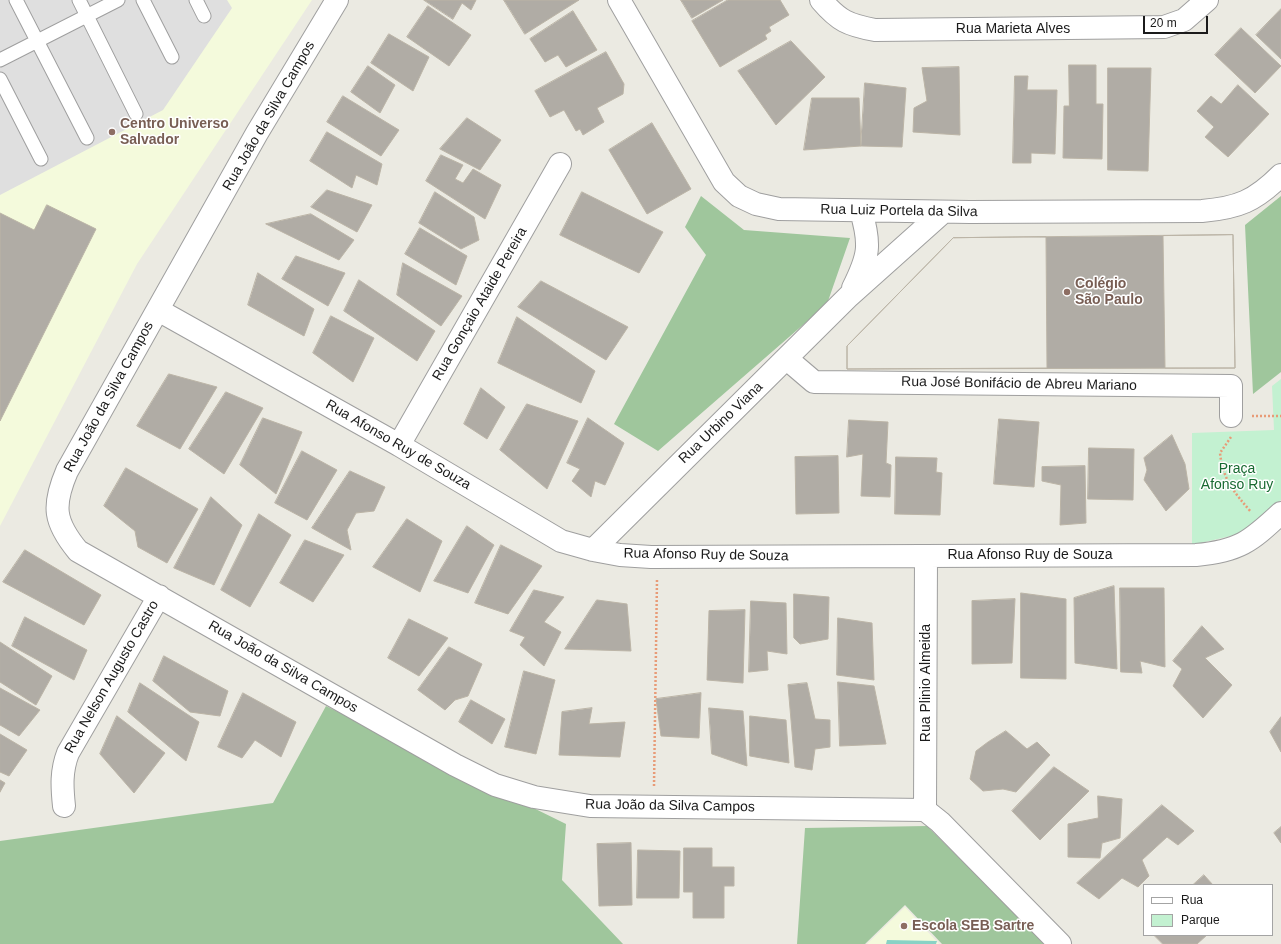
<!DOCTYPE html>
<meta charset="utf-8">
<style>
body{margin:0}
#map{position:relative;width:1281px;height:944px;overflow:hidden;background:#ebeae2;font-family:Helvetica,sans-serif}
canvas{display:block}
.legend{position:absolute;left:1143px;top:884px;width:130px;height:52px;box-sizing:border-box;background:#fff;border:1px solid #a4a4a4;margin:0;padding:5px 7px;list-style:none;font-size:12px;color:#1b1b1b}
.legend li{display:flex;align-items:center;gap:8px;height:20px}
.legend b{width:20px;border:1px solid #a4a4a4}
.scale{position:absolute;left:1143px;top:16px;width:65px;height:18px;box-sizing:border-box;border:2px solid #1b1b1b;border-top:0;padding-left:5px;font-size:12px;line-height:14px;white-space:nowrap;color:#1b1b1b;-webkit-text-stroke:3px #fff;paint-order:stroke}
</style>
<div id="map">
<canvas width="1281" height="944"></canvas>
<ul class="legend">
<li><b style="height:5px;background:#fff"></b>Rua</li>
<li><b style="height:11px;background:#c3f1d1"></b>Parque</li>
</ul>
<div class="scale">20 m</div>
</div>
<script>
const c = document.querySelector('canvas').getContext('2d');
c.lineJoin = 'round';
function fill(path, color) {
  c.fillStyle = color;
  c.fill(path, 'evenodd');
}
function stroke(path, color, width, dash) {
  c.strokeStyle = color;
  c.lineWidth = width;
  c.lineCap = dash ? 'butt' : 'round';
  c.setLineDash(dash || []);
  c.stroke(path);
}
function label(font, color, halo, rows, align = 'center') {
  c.font = font + ' Helvetica,sans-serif';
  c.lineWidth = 3;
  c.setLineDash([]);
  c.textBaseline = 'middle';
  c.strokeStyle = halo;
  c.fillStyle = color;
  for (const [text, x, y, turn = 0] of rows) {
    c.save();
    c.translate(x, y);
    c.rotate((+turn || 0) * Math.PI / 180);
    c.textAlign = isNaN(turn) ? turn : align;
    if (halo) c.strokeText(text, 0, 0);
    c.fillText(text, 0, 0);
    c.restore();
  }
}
fill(new Path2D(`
 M0 0H312L137 264 0 526Z
 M905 907 939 944H867Z`), '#f4fadc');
fill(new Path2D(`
 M701 196 744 230 850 238 827 304 658 451 614 424 706 255 685 227Z
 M1281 196V372L1253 394 1245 225Z
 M326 706 566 824 562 880 623 944H0V841L273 803Z
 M927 826 1046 944H942L905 905 865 944H797L805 828Z`), '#9fc69c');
fill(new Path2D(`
 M1281 379V500L1239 534 1192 545V433L1274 430 1272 386Z`), '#c3f1d1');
fill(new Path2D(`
 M887 940 937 941 936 944H886Z`), '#89d2c5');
fill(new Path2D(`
 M0 0H227L232 8 163 110 0 195Z`), '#dfdfdf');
const building = new Path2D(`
 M424 0H476L471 10 462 3 453 19Z
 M504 0H579L525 34Z
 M681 0H723L692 18Z
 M728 0H780L789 15 769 27 771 31 765 35 767 39 720 67 692 21Z
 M428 6 471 35 449 66 407 37Z
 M1281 9V59L1256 35Z
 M573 11 597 50 566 67 558 55 545 62 530 39Z
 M1241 28 1281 66 1255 93 1215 55Z
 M389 34 429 57 413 91 371 63Z
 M791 41 825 77 776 125 738 71Z
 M606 52 624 84 623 94 597 108 604 122 583 135 580 129 576 131 564 110 550 117 535 91Z
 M1069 65H1096V104H1103L1102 159 1063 158 1064 106H1069Z
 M368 66 395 85 380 113 351 92Z
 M959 67 960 135 913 132 914 108 927 101 922 68Z
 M1108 68H1151L1148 171 1108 170Z
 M1015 76H1028L1027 90H1057L1055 154 1031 153V163H1013Z
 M865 83 906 88 902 147 861 146Z
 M1238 85 1269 114 1228 157 1205 137 1214 127 1197 111 1211 96 1221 104Z
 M343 96 399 130 381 156 327 122Z
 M812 98H859L861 146 804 150Z
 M467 118 501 140 480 170 440 149Z
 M652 123 691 189 647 214 609 150Z
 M327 132 382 164 377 185 356 175 352 188 310 161Z
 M441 155 463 165 455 179 463 183 473 169 501 185 485 219 426 181Z
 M327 190 372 205 357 232 311 207Z
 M435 192 474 217 479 240 461 249 419 223Z
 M582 192 663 232 639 273 560 235Z
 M47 205 96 229 0 421V213L34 230Z
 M311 214 354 240 339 260 266 224Z
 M420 228 467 256 456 285 405 254Z
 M1233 235 1235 368 847 369V346L953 238Z
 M1233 235 1235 368H1165L1163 236Z
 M1046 237 1047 368 847 369V346L953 238Z
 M296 256 345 273 328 306 282 279Z
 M403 263 462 296 441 326 397 295Z
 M258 273 314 309 304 336 248 305Z
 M359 280 435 331 417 361 344 311Z
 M541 281 628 327 606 360 518 307Z
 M331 316 374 338 353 382 313 353Z
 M517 317 595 371 581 403 498 363Z
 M169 374 217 387 180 449 137 426Z
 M481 388 505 407 487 439 464 424Z
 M226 392 263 408 224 474 189 449Z
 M527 404 578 421 547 489 500 450Z
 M263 418 302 432 276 494 240 465Z
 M588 418 624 443 605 485 595 481 591 497 572 481 580 469 567 463Z
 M999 419 1039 422 1034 487 994 484Z
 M849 420 888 422 886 463 891 465 890 497 861 496 863 454 847 457Z
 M1172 435 1185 464 1189 489 1166 511 1144 480 1147 470 1144 458Z
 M1089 448 1134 449 1133 500 1088 499Z
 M302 451 337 470 307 520 275 503Z
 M838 456 839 513 796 514 795 457Z
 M896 457 937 458 936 472 942 473 940 515 895 514Z
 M1085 466 1086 523 1060 525 1061 485 1042 481V467Z
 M126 468 198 509 167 563 138 547 135 531 104 506Z
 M350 471 385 487 374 511 356 513 347 530 351 550 312 528Z
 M211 497 242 525 214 585 174 568Z
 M259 514 291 535 250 607 221 590Z
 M407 519 442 541 420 592 373 567Z
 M467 526 494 545 468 593 434 581Z
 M305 540 344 555 313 602 280 583Z
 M501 545 542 566 508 614 475 603Z
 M25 550 101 595 84 625 3 582Z
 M1114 586 1117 669 1075 663 1074 598Z
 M1120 588H1164L1165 667 1140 661 1142 673 1121 672Z
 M534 590 564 597 544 622 561 632 544 666 520 645 525 637 510 631Z
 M1021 593 1066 599V679L1021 678Z
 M794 594 829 597 828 639 800 644 794 638Z
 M1015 599 1012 663 972 664V601Z
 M597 600 627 604 631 651 565 649Z
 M751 601 786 603 787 654 767 651 768 670 749 672Z
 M745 610 743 683 707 680 709 611Z
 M25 617 87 650 74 680 12 646Z
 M838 618 872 623 874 680 837 675Z
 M409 619 448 638 419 676 388 658Z
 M1202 626 1224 649 1205 658 1232 685 1203 718 1173 686 1182 669 1173 661Z
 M0 642 52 676 36 705 0 682Z
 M449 647 482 664 468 696 455 700 445 710 418 690Z
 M164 656 228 691 220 716 190 712 153 681Z
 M524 671 555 680 536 754 505 747Z
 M838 682 874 686 886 744 840 746Z
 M140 683 199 722 186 761 128 712Z
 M807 683 815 719 830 720V747L815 749 812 770 795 767 788 685Z
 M0 688 40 710 19 736 0 725Z
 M243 693 296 722 281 757 255 740 242 758 218 747Z
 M701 693 699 738 661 736 656 699Z
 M471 700 505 719 492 744 459 722Z
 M592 708 589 724 625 722 620 757 559 755 562 712Z
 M709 708 743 711 747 766 712 754Z
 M117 716 165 753 134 793 100 754Z
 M750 716 786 720 789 763 750 756Z
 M1281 717V752L1270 732Z
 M1006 731 1027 749 1037 742 1050 755 1016 792 1003 789 983 791 970 779 976 751 988 742Z
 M0 734 27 750 9 776 0 772Z
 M1054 767 1089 791 1040 840 1012 811Z
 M0 780 5 783 0 792Z
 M1098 796 1122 799 1120 838 1102 843 1100 858 1068 857V824L1098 818Z
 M1162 805 1194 831 1178 845 1167 837 1142 860 1149 876 1138 887 1122 878 1099 899 1077 883Z
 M1281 827V843L1274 833Z
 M631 843 632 905 599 906 597 844Z
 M684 848H712V867H734V886H724V918H693V892H684Z
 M638 850 680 851 679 898H637Z
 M1204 875 1213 885H1193Z
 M1154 935H1207L1197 944H1163Z`);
fill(building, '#b0aca5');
stroke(building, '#bbb4a6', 1);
const lane = new Path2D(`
 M16 0 87 138
 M79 0 136 114
 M143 0 172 57
 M196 0 204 16
 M0 60 118 0
 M0 79 41 159`);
const street = new Path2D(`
 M337 0 257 133 67 471C52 506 54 522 78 551L455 765 495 785 534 797 590 806 925 810 940 822 1060 944
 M619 0 724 182 739 196 756 204 779 209 970 212 1202 211C1238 208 1255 201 1281 175
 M821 0C839 21 848 25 875 30L1164 27 1184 20 1207 0
 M853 288C869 256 871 245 861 211
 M158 310 399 445 561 541 593 550 620 555 651 557 1196 555C1239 551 1250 542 1281 513
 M787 359 814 382 1231 386V416
 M399 445 560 164
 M593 550 849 296 943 212
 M64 806C62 787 61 771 68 753L159 596
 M925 810 926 556`);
stroke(lane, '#9f9f9f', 15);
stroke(street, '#9f9f9f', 24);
stroke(new Path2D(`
 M1252 416H1281
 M1231 437 1220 453C1223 480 1234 492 1251 512
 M654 786 657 579`), '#e89b77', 2.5, [2, 2]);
stroke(lane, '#fff', 13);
stroke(street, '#fff', 22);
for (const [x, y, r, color] of [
 [112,132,4,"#8d6e63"],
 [1067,292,4,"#8d6e63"],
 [904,926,4,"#8d6e63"]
]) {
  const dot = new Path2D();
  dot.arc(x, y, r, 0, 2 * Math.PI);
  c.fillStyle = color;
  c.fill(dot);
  stroke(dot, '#fff', 1.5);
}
label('14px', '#1b1b1b', '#fff', [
 ["Rua Marieta Alves",1013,29],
 ["Rua João da Silva Campos",269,116,-60],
 ["Rua Luiz Portela da Silva",899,211,1],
 ["Rua Gonçaio Ataide Pereira",480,304,-60],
 ["Rua José Bonifácio de Abreu Mariano",1019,384,1],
 ["Rua João da Silva Campos",109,397,-61],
 ["Rua Urbino Viana",721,423,-44],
 ["Rua Afonso Ruy de Souza",398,445,30],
 ["Rua Afonso Ruy de Souza",706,555,1],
 ["Rua Afonso Ruy de Souza",1030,555],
 ["Rua João da Silva Campos",283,667,30],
 ["Rua Nelson Augusto Castro",112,677,-60],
 ["Rua Plinio Almeida",926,683,-90],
 ["Rua João da Silva Campos",670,806,1]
]);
label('bold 14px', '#785e54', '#fff', [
 ["Centro Universo",120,124],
 ["Salvador",120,140],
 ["Colégio",1075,284],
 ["São Paulo",1075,300],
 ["Escola SEB Sartre",912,926]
], 'left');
label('14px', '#186a31', '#fff', [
 ["Praça",1237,469],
 ["Afonso Ruy",1237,485]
]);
</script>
